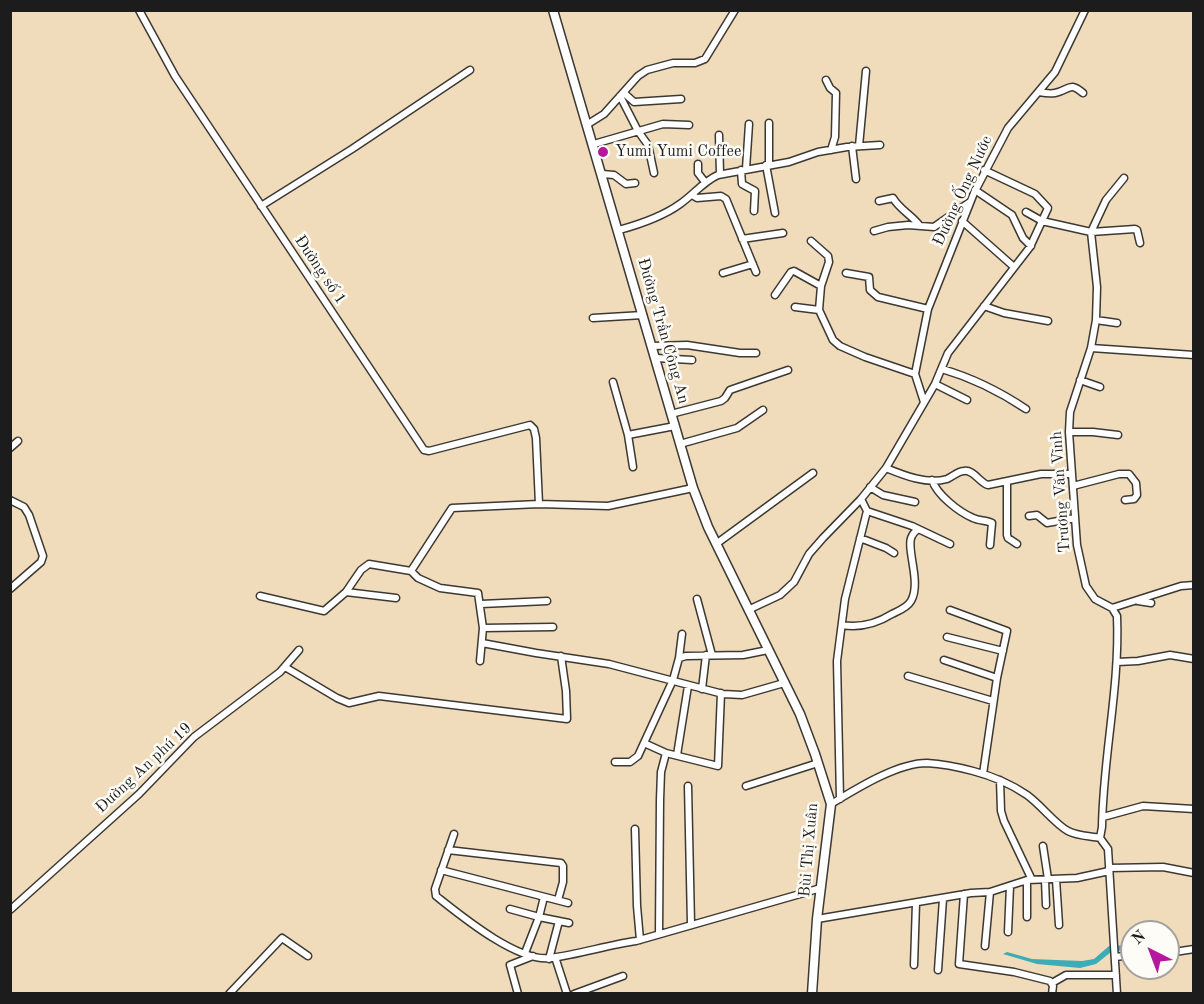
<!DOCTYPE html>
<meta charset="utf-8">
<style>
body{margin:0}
#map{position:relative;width:1204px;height:1004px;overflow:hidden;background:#f0dbba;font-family:"Old Standard TT",serif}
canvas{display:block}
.frame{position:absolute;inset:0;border:12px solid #1c1c1c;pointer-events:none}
.north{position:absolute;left:1120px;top:920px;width:60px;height:60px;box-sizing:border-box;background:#fdfcf7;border:2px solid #a3a29f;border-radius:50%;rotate:318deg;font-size:16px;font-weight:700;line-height:24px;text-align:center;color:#1c1c1c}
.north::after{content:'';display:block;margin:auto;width:21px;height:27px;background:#b5179e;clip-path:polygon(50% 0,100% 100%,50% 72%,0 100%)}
</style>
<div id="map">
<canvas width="1204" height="1004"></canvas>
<div class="frame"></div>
<div class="north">N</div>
</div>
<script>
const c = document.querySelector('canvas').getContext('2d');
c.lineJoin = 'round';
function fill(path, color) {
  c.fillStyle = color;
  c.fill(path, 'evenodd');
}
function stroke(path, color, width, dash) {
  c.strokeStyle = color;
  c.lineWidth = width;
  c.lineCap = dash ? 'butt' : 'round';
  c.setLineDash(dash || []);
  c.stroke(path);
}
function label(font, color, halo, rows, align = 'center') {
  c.font = font + ' "Old Standard TT",serif';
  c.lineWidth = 5;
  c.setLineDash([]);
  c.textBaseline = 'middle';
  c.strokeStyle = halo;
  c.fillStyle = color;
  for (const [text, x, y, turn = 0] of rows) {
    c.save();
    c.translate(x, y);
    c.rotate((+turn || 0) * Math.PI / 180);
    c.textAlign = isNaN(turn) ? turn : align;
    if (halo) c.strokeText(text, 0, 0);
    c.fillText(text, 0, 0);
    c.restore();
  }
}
fill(new Path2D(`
 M1132 945V949L1111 952 1096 964 1080 968 1037 964 1003 954 1007 952 1032 959 1082 961 1094 959 1109 946Z`), '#3cadb6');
const street = new Path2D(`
 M139 10 175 76 424 450 429 451 530 425 534 429 536 438 539 504 608 506 693 488
 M826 80 830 88 836 93 835 137 831 150
 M1039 92C1044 93 1050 94 1055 93 1070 90 1069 81 1083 93
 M624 93 634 102 681 99
 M620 96 638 131 648 145 654 173
 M769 123V165
 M588 124 604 114 638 76 647 70 673 63H695L705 59 735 10
 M719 135 720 174
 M594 144 663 124 689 125
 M852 146 856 179
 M859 146 866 71
 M698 164V173L705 182
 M766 165 775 213
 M746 169 749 124
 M741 170 742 184 755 191 754 211
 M984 170 1035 194 1048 208 1042 221 1026 212
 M602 174 614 175 626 184 635 183
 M975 190 1012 215 1023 238 1031 246
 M692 195 697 198 721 196 726 199 756 272
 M879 201 893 198C900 210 912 215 920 226
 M261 206 352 149 470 70
 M962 221 1014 267
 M619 230C641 224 662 217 680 204 693 195 704 181 718 175L789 162 818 152 847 147 880 145
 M874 231 888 227 908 225 934 227 970 202
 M742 239 783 233
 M811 241 828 256 829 262 821 286 819 310 833 340 840 346 865 357 915 374
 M723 273 753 264
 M846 273 869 277 870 290 878 297 928 309
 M775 295 791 272 794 271 821 286
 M984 306 1004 313 1048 321
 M795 307 819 310
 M593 318 643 315
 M1096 320 1117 323
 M652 346 687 345 740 353H756
 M1091 348 1194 355
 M656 358 692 360
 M942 369C973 378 999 391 1026 409
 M1080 380 1100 387
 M613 382 628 435 675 426
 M935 384 967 400
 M924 402 915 374 928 309 974 193 1008 128 1055 72 1085 10
 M671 414 721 401 725 398 730 390 788 370
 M1069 432H1093L1118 435
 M628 435 633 467
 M680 444 737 428 763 410
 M10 448 18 441
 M886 468C903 475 927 485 947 479 952 477 958 471 964 471 973 469 980 483 988 485L1041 474H1072
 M932 480C937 495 959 512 973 518 979 521 986 520 992 523L990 545
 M1007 482V535L1008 538 1017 544
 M1073 486 1119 474H1129L1136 483 1137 495 1134 499 1125 500
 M870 487 883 495 915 502
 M10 500 24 507 29 515 43 556 41 562 10 589
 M867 511 912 526 950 544
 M1029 516 1037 515 1047 523 1075 518
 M860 538 886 548 894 553
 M716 544 813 473
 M411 571 418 578 440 588 478 593 483 628 553 627
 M346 592 396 598
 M260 596 324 611 346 592 361 570 369 564 411 571 452 508 539 504
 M697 599 712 655
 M1138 601 1151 603
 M481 604 547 601
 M1112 608 1181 586 1194 585
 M748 610 780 595 794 582 809 554 823 538 861 499 886 468 935 384 948 353 1030 247 1042 221 1091 232 1135 229 1137 230 1140 243
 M950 610 1007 631 997 678 983 774
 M842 625C860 628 876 624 892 614 898 611 907 608 911 601 922 582 905 547 912 536 913 533 916 531 918 529
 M947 637 1003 651
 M482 643 536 653 609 664 723 694 742 695 784 683
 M679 658 682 634
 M944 660 997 678
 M480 661 483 628
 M1117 662 1138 661 1170 655 1194 659
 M285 667 337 698 349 703 379 696 567 719 566 691 561 656
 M908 676 993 701
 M702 689 706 655
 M644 743 666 753 718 766 721 693
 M677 755 688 686
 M615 762H630L638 756 673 680 679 658 686 656 743 655 768 650
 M1000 780 1001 811 1004 821 1032 880
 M688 786 691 924
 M746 786 818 763
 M840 799 837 661 845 599 867 511 861 499
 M831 804C856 789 897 763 927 763 943 764 958 767 973 771 992 776 1011 784 1027 795 1041 805 1055 824 1068 831 1077 836 1090 836 1100 838L1108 849 1117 994
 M1103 817 1143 806 1194 809
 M635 829 637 906 640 940
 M454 834 435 889 436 896C460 915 518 963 551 958 580 954 608 945 636 941L821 888
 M1100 838 1102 827C1103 756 1120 687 1117 616L1112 608 1095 599 1086 586 1077 545 1069 432 1070 412 1091 348 1096 320 1097 287 1091 232 1106 200 1124 178
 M1043 846 1048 879
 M448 850 561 863 563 866V882L558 900
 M1109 868 1163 867 1194 873
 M441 870 568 903
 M1056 879 1059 925
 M1027 880V917
 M1045 880 1046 905
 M964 894 959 964 1014 972 1050 981 1053 986 1052 994
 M510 909 539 917 544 897
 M10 910 139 794 194 737 280 672 299 650
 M817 919 971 893 990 892 1027 880 1077 878 1109 871
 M1008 932 1010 886
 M659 934 660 800 661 772 666 753
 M985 946 990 892
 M525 953 539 917 569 923
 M1168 953 1194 949
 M555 957 567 994
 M1115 957 1132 955
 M549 959 559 921
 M914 965 916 903
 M938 970 943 899
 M1052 983 1066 975H1116
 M229 994 282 938 308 956
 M518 994 510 965 533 956
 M574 994 623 976`);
const secondary = new Path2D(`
 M553 10 693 488 708 527 800 714 815 754 831 804 817 919 812 994`);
stroke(street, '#3c3934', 9);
stroke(secondary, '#3c3934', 11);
stroke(street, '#fff', 6);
stroke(secondary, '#fff', 8);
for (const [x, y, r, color] of [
 [603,152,6,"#b5179e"]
]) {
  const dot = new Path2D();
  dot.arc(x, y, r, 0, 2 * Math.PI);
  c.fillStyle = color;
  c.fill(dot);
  stroke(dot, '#fdfcf7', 2);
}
label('16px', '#1c1c1c', '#fdfcf7', [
 ["Yumi Yumi Coffee",615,152]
], 'left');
label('16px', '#1c1c1c', '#fdfcf7', [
 ["Đường Ống Nước",963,191,-65],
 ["Đường số 1",320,270,56],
 ["Đường Trần Công An",663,331,74],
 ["Trương Văn Vĩnh",1061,492,-94],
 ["Đường An phú 19",144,768,-43],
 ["Bùi Thị Xuân",809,850,-85]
]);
</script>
